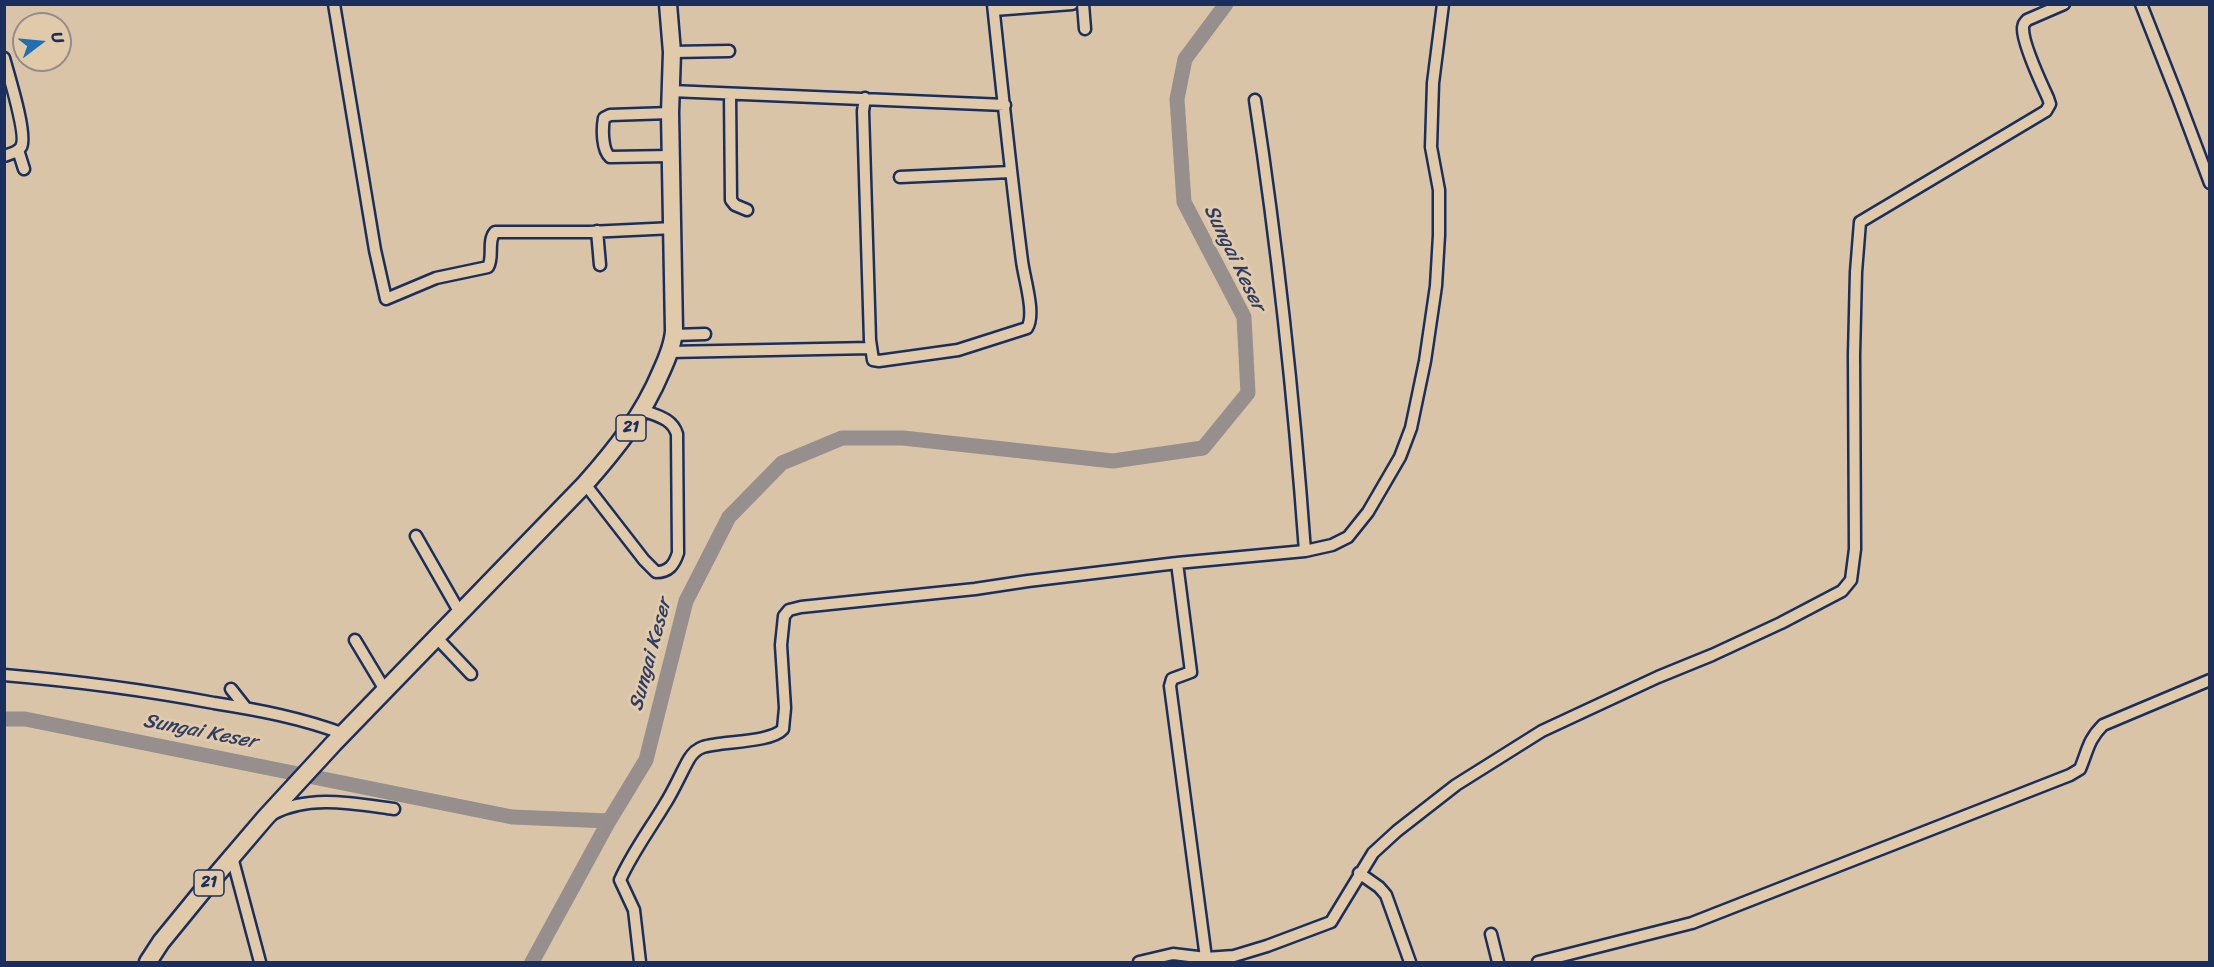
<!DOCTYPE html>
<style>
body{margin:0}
#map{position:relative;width:2214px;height:967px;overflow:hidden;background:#d9c4a7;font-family:Sriracha,sans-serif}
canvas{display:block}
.frame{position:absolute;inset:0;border:6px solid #1b2f5e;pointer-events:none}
.north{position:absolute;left:12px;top:12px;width:60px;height:60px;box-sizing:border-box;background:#e1caaa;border:2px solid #928c8c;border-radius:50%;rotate:74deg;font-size:16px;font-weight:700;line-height:24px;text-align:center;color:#1b2f5e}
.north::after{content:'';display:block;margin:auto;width:21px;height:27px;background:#1f6fb2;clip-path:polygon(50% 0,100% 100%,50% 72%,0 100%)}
</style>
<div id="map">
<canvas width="2214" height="967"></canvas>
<div class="frame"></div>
<div class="north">U</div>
</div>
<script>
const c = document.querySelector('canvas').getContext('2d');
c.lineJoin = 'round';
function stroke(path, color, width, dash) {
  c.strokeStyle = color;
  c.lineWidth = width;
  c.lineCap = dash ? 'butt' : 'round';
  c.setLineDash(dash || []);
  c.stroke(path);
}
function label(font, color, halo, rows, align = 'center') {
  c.font = font + ' Sriracha,sans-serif';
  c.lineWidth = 6;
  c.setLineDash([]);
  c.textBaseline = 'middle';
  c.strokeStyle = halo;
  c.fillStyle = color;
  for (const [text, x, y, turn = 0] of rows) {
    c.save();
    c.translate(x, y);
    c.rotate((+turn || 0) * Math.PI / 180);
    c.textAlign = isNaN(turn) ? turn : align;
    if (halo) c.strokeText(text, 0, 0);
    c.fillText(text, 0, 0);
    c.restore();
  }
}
stroke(new Path2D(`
 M4 719H25L512 817 609 821 646 760 686 601 729 517 782 463 842 438H903L1113 461 1203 448 1248 393 1244 317 1184 202 1177 99 1185 59 1226 4
 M532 962 609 821`), '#968f8d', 15);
const minor = new Path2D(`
 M334 4 375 250 386 299 436 278 488 267C494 257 487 241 495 232H589L674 228
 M1083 4 1085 29
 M2141 4 2178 98 2210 183
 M994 10 1072 4
 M672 52 729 51
 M4 58C8 73 28 136 21 147 18 152 10 154 4 156
 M671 91 1005 105
 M730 94 731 200 735 205 747 210
 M865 98 863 111 870 340 873 360 879 361 958 350 1027 328C1036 314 1024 278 1022 261 1011 176 1002 90 993 4
 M1255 100C1278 250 1294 400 1305 551
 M670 113 610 115 604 118C602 129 602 150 610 157L671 156
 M18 150 24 169
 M900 177 1011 172
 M597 231 600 265
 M674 335 705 334
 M669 352 871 348
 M585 484 644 560 656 572C669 572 674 565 678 553L677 434C672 418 657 416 642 410
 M416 536 460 613
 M1177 563 1191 672 1172 679 1170 686 1206 958
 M436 637 471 674
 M355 640 385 690
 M4 675C75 681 145 690 214 703 259 710 301 718 344 734
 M231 689 246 708
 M273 814C309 794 356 804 394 809
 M232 857 260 962
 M1359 873 1379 887 1386 895 1410 962
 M1491 934 1498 962
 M640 962 634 910 620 880C632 853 650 829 665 804 674 790 681 773 689 759 692 754 697 749 703 747 721 741 771 743 783 729L785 708 781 645 784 616 789 610 801 607 975 589 1028 581 1177 563 1305 551 1332 545 1348 537 1368 512 1400 457 1411 428 1425 361 1436 286 1439 235V190L1431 147 1433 83 1443 4
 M1139 962 1173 954 1206 958 1234 956 1267 946 1331 922 1373 853 1397 831 1456 785 1542 731 1658 677 1712 655 1781 623 1842 591 1851 580 1855 549 1854 355 1856 272 1860 222 2046 111 2050 104 2048 98C2041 83 2023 44 2023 29 2023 23 2024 24 2027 20L2064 4
 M1538 962 1692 923 2070 775 2080 769C2088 750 2088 740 2103 725L2210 680`);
const trunk = new Path2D(`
 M148 962 161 942 201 893 265 818 334 743 585 484C616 449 643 415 661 372 667 359 673 345 674 331L670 113 672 52 668 4`);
stroke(minor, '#1b2f5e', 15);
stroke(trunk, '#1b2f5e', 21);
stroke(minor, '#e1caaa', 10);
stroke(trunk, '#e1caaa', 16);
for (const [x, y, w] of [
 [631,428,30],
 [209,883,30]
]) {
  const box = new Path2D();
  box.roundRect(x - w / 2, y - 13, w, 26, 4.5);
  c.fillStyle = '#e1caaa';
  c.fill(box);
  stroke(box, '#1b2f5e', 1.5);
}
label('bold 16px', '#1b2f5e', null, [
 ["21",631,428],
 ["21",209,883]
]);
label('italic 20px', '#2d3d65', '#e1caaa', [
 ["Sungai Keser",1234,258,64],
 ["Sungai Keser",651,655,-75],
 ["Sungai Keser",200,732,11]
]);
</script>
